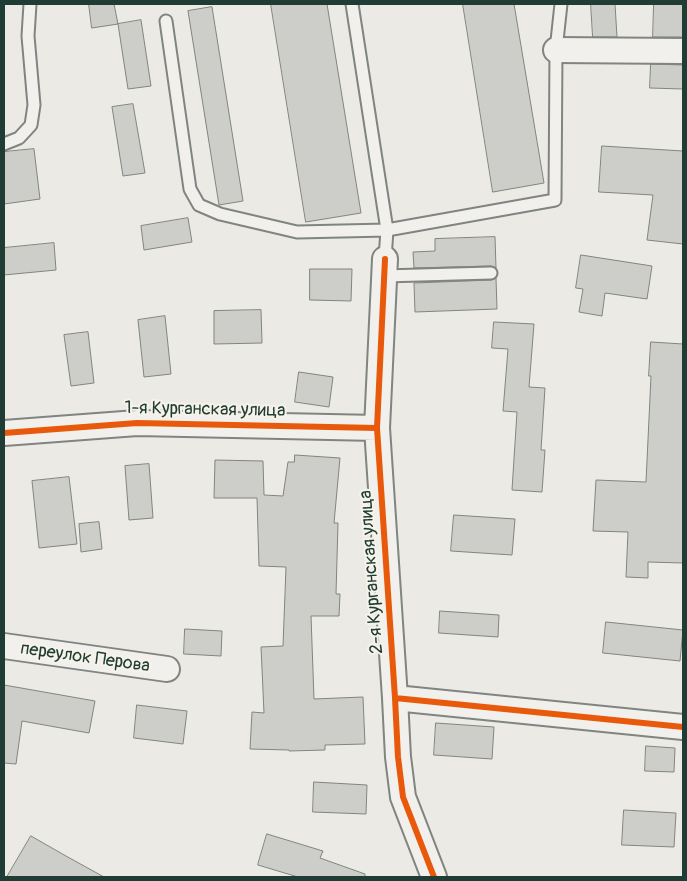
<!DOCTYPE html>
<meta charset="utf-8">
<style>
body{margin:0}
#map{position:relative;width:687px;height:881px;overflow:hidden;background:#ebeae4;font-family:Pangolin,sans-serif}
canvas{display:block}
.frame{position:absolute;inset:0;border:5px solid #1f3d34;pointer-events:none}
</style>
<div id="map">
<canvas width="687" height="881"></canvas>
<div class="frame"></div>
</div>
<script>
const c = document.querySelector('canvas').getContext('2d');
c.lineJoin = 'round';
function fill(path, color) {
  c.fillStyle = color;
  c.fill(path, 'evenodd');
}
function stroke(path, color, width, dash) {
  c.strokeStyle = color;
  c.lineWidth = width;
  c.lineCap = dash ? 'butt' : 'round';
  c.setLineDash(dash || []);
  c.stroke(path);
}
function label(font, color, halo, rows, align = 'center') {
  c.font = font + ' Pangolin,sans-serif';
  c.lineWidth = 4;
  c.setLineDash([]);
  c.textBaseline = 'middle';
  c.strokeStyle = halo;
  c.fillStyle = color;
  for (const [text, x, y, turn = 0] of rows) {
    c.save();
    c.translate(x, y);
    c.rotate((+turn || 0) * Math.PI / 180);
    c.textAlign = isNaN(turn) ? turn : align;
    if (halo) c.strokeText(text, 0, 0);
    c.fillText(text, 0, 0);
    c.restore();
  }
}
const building = new Path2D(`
 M89 4H114L118 24 92 28Z
 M271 4H327L361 213 306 222Z
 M463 4H514L544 183 493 192Z
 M591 4H615L617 37H593Z
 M654 4H683V37H653Z
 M212 7 243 201 219 205 188 11Z
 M141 20 151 86 128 89 118 24Z
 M651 64 683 65V89L650 88Z
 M133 104 145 173 123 176 112 107Z
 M602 146 683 151V244L647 240 653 195 599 192Z
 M34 149 40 199 4 204V152Z
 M188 218 192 242 144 250 141 226Z
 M495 237 496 268 491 266 414 268 413 252 435 251V239Z
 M54 243 56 270 4 275V248Z
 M581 255 652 266 647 299 605 293 602 316 579 312 583 289 576 288Z
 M310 269H352L351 301 310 300Z
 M496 278 497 309 415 312 414 283 491 280Z
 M261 310 262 343 214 344V311Z
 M165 316 171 374 144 377 138 320Z
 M494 322 534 324 529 387 545 388 541 450H545L542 492 512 490 517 412 503 411 508 349 492 348Z
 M88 332 94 383 71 386 64 335Z
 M651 342 683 344V563L648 562V578L626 577 628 532 593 531 596 480 646 482 651 376H649Z
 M299 372 333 377 329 407 295 402Z
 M295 455 340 458 334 523H338L336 594H340L339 616H311L314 699 363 697 365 744 325 745V750L289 751V750L250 749 252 712 264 713 261 647 283 646 286 567 259 566 257 498H214L215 460 263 461 264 495 283 496 288 462H294Z
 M149 464 153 518 129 520 125 466Z
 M69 477 77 544 39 548 32 481Z
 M454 515 515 519 512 555 451 551Z
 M99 522 102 549 81 552 79 524Z
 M440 611 499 615 498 637 439 633Z
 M606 622 683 630 680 661 603 653Z
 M185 629 222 631 221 656 184 654Z
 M4 685 95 701 89 733 22 721 16 764 4 763Z
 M137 705 187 711 183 744 134 738Z
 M436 723 494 727 492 759 434 755Z
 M646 746 675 748 674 772 645 771Z
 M314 782 367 785 366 814 313 812Z
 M624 810 676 813 674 847 622 845Z
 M267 834 323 851 320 858 365 874V877H298L258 865Z
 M31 836 66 856 104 877H7Z`);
fill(building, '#cdceca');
stroke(building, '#808581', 1);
const lane = new Path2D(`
 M352 4 387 230 385 259
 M166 21 190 189 199 205 220 214 297 232 387 230 555 200 556 50 561 4
 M4 144 19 138 31 125 34 105 28 36 30 4
 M384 276 491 273`);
const street = new Path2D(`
 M556 50 683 51
 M385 259 377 428 395 698 398 757 403 797 434 877
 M4 433 137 423 377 428
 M4 646 167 669
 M395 698 683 727`);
stroke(lane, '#808581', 15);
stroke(street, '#808581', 28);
stroke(lane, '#f1f0ec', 11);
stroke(street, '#f1f0ec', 24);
stroke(new Path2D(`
 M385 259 377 428 395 698 398 757 403 797 434 877
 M4 433 137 423 377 428
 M395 698 683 727`), '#e8590c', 6);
label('18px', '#1f3d34', '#f7f3e8', [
 ["1-я Курганская улица",205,410,1],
 ["2-я Курганская улица",372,572,-94],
 ["переулок Перова",85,658,8]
]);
</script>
